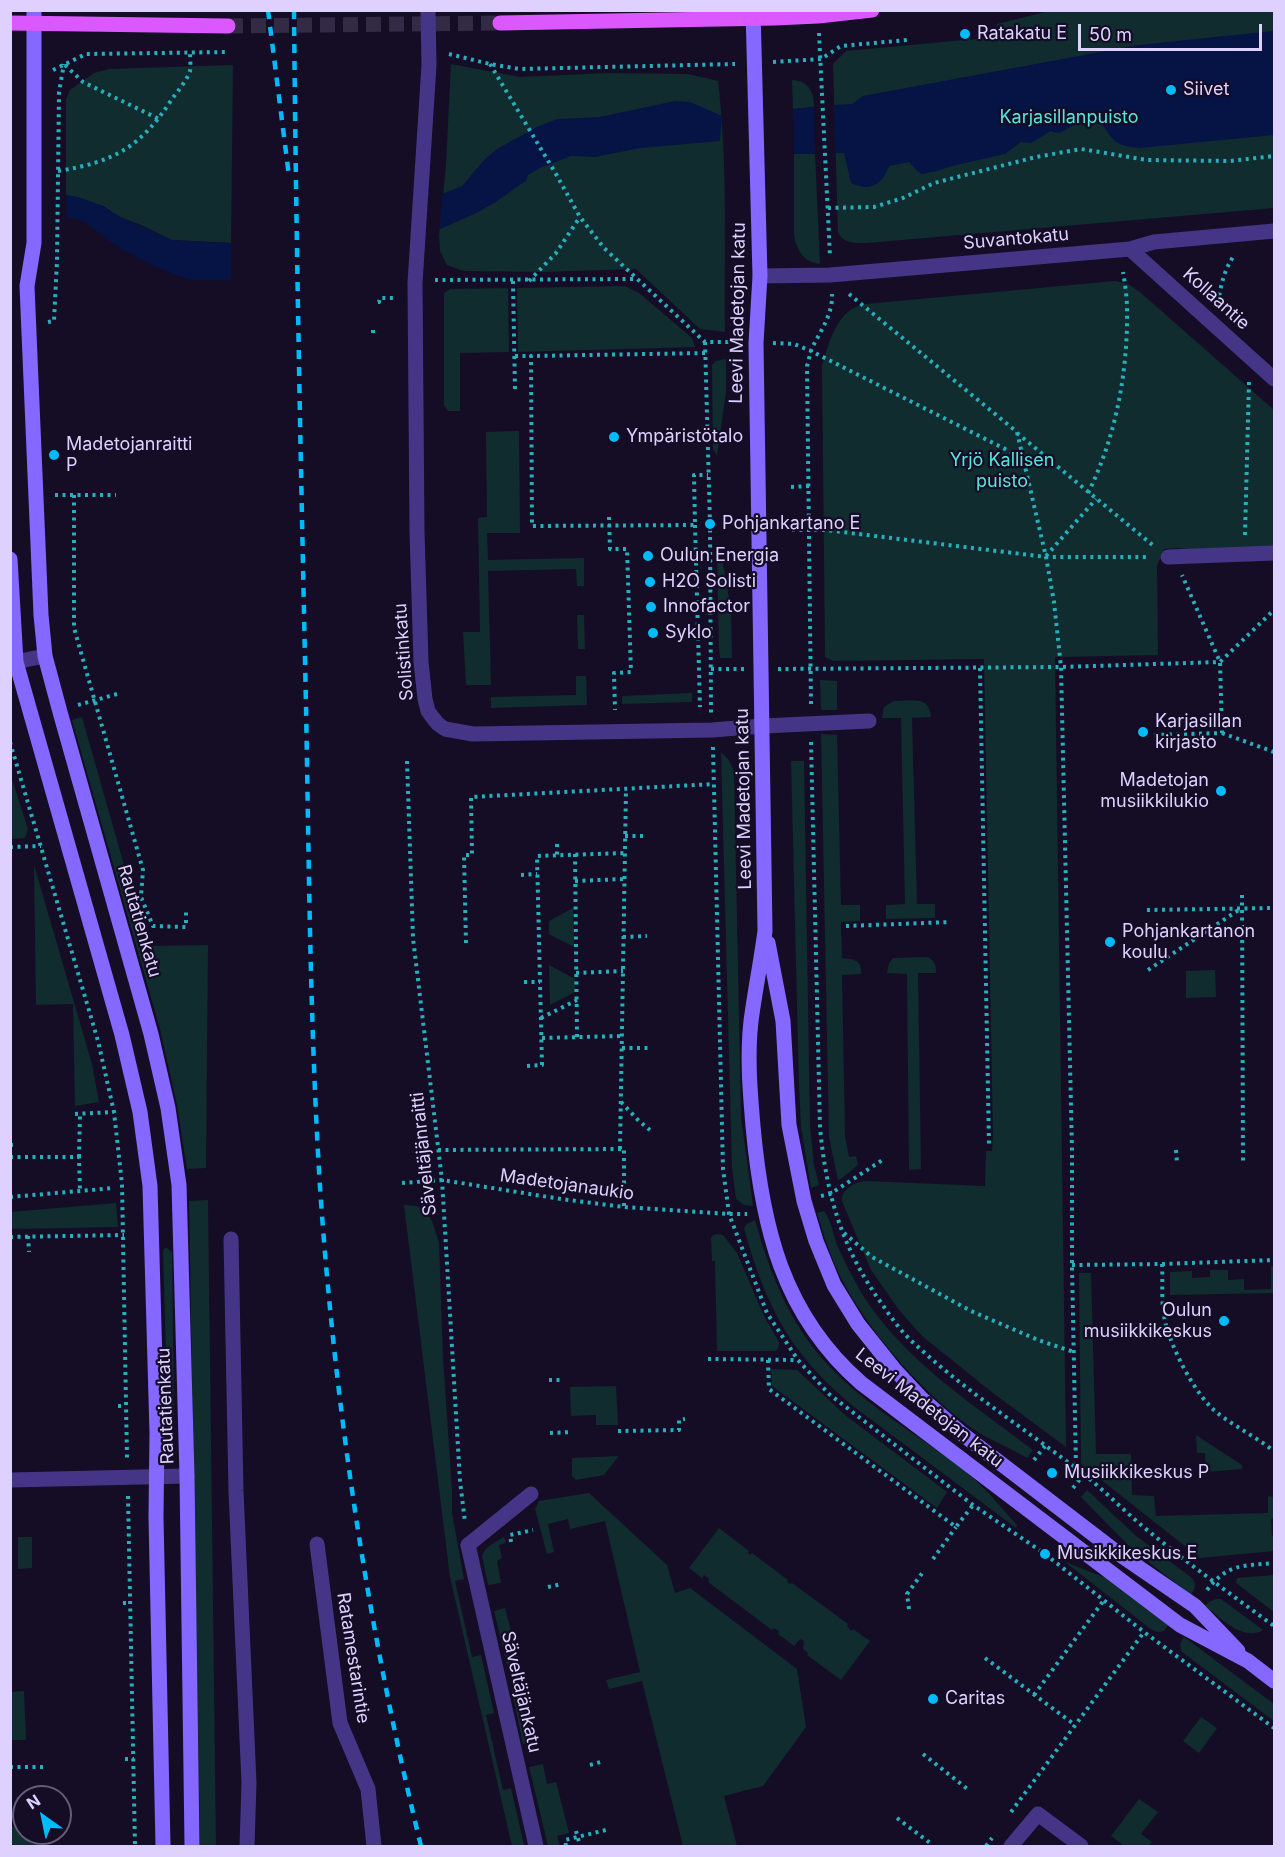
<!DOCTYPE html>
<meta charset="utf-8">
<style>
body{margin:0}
#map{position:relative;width:1285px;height:1857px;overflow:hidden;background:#150d25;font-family:Inter,sans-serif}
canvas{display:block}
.frame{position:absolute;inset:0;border:12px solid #ded1ff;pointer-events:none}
.north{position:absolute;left:12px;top:1785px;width:60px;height:60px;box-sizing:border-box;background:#150d25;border:2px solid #655b7c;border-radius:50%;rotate:327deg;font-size:16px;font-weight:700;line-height:24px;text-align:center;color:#ded1ff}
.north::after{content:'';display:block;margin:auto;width:21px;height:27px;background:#00bbfc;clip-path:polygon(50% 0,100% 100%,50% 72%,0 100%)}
.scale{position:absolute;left:1078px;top:24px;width:184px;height:27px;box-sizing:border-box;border:3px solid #ded1ff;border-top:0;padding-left:8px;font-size:18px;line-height:21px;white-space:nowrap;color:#ded1ff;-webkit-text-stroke:4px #150d25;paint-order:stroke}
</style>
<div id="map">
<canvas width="1285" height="1857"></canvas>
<div class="frame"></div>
<div class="north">N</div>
<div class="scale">50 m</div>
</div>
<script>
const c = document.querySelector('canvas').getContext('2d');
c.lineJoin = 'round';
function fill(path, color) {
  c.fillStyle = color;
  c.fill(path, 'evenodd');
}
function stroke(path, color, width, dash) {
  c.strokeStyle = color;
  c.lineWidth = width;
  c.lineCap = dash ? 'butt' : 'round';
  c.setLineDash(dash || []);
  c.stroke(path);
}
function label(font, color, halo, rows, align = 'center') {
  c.font = font + ' Inter,sans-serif';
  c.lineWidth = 4.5;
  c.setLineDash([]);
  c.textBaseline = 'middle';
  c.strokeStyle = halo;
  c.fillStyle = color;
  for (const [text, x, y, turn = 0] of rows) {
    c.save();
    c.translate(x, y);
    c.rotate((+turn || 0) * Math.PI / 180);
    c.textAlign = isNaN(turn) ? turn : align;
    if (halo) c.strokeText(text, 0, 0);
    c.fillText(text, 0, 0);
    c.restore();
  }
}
fill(new Path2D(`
 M1049 11H1274V208L867 243C856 243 844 244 838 233L833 64 846 51 997 37V24Z
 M451 64 520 77 608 73 688 74 718 81C728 164 724 249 725 332L700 329 636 269 545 272 463 271 447 265 440 251 439 236 446 165Z
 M233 65 231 243 172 240 141 225 120 217 103 206 66 195V99L70 90 94 73 109 69Z
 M792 80C809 81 814 92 814 107L793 109Z
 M801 153 815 154 820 264C804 262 797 251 794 236V154Z
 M1115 281 1128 284 1141 293 1274 410V547L1190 549 1178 548 1164 549 1157 566 1158 655 1055 657 1066 1447 993 1393 922 1336 899 1310 871 1270 842 1201C841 1189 855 1182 865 1181L985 1186 986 1151H992L993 1136 984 659 833 661 825 657 822 366C828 346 835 315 858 306 863 304 870 304 876 303Z
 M625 286 639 293 692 338 695 347 518 352 517 288Z
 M508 288 509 352 460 353V411H448L444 405V293L450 289Z
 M726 359V392L717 456 713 449 712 365 716 361Z
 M519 431 520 533H487L488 560 584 558V586H577L576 569 488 571 491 685H466L463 632H480L478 518 487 517 486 432Z
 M720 548 731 609 732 658H720L719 651 717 555Z
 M577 615H584L585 649H578Z
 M576 676H586L587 705 491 708V697L576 695Z
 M820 680 837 681V710H821Z
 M692 693V702L622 704V696Z
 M894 701C910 701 930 695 931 717L912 718 917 904H935V918L886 919V905L905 904 901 718H882L884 707Z
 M82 717 147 946 208 945 206 1168 187 1169 177 1105 160 1029 72 720Z
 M821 734 837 735 841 905H860V921L841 922 842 958C854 959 862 960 861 974L842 975 845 1136 849 1157 856 1156 858 1165 842 1178 838 1180 829 1137Z
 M721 752 728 759 734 771 741 1117 753 1206 744 1205 736 1199 732 1168Z
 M791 761H804L810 1125 814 1165 819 1185 811 1188 801 1127 799 1085Z
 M10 773 28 829 25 838 11 839Z
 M34 865 92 1064 99 1102 75 1106 73 1004 36 1005Z
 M573 908 574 947 549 934V921Z
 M928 957C935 961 936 965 936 973H918L921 1169 909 1170 907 974 887 973 889 963 893 958Z
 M549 965 575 979V992L550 1005Z
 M1215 970 1216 997 1186 998V971Z
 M208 1200 216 1846H200L189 1201Z
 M116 1203 118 1227 11 1229V1212Z
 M404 1205 417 1206 425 1211 432 1221 439 1243 443 1358 452 1490V1513L464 1579 455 1581 472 1657 481 1655 494 1713 486 1715 503 1790 511 1788 524 1845 512 1846 450 1577Z
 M824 1211C831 1220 833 1234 837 1245 844 1261 853 1278 862 1294 904 1360 971 1403 1033 1450L1027 1458C1007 1446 984 1438 966 1424 916 1385 868 1331 839 1274 830 1254 823 1234 817 1213Z
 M755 1220C770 1274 790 1325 829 1366 871 1411 927 1439 973 1478 989 1492 1003 1510 1017 1525L1016 1528 853 1406C835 1391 818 1375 804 1357 774 1321 756 1273 744 1228L747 1224Z
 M718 1234 723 1235 737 1253 763 1314 779 1342 778 1349 775 1351H717L715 1261H712L711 1238 713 1235Z
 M165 1248H167L172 1252 174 1421 168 1429 163 1250Z
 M1271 1266H1274V1293L1170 1295V1272L1192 1271V1278L1210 1277V1270H1228V1280L1244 1279V1290L1271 1289Z
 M1079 1273H1091L1096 1454H1131L1132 1495 1154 1496 1156 1516 1268 1513V1496L1274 1497V1518L1271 1519 1272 1536H1274V1551L1200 1558 1081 1464Z
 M771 1369 797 1370 845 1415 947 1492 937 1508 772 1386Z
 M616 1386 618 1425H596V1415L571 1416 570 1387Z
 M1196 1435 1242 1465V1469L1206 1472 1205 1453H1197Z
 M619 1456 604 1475 576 1480 572 1476V1458Z
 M1087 1490 1135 1535 1192 1578C1197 1585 1195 1588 1191 1595L1132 1549 1081 1497Z
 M589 1493 667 1565 675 1593 690 1588 797 1669 806 1727 763 1786 724 1796 737 1846H683L642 1681 609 1689 606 1680 640 1672 605 1521 570 1529 568 1519 548 1524 554 1552 547 1554 535 1509 539 1501Z
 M719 1528 749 1551 748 1553 750 1555 752 1553 788 1580 787 1582 790 1584 792 1583 848 1624 847 1626 851 1631 853 1629 870 1641 841 1680 807 1655 808 1653 803 1649 804 1641 800 1639 794 1646 778 1634 779 1631 774 1628 772 1630 708 1582 709 1579 704 1575 702 1578 689 1568Z
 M18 1537H32V1568L18 1569Z
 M504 1537 506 1543 499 1545 502 1558 497 1561 501 1583 488 1585 482 1556C485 1546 496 1542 504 1537Z
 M1065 1562 1106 1578 1169 1624 1164 1631 1158 1632 1152 1630Z
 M1274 1575V1612L1236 1583 1237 1578Z
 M1216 1599H1221L1263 1630C1243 1642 1221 1618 1205 1606L1209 1602Z
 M505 1608 519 1662 507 1665 494 1611Z
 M1184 1637 1274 1704V1721L1182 1652C1179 1646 1180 1642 1184 1637Z
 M526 1688 537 1742 523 1744 512 1691Z
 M24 1691 26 1740H11V1692Z
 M1201 1717 1217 1728 1199 1753 1183 1741Z
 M543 1764 547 1784 556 1782 569 1833 557 1836 560 1846H548L529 1767Z
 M1139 1799 1158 1812 1141 1834 1152 1842 1148 1846H1124L1111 1836Z
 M10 1827H24V1833H38V1846H11Z`), '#102c2f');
fill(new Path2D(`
 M1274 31V135L1139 148C1131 147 1119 146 1113 139 1106 132 1104 122 1093 120 1073 117 1064 139 1051 131L1031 143 1021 142 1005 154 952 166 937 171 922 174 917 171 909 162 889 166C882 185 871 192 851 183L844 153H835L834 105 852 104 863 96 1138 45Z
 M675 101 690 102 722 116 720 141 640 148 595 157 571 156 540 168 528 175 526 181C512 189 501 200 487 207 472 216 456 222 440 229L442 194 462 186 484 160 497 149 537 127 557 119 600 117Z
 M814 107 815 154H794L793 109Z
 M66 195 78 197 103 206 120 217 172 240 231 243V280C219 280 206 281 194 280 176 278 135 257 118 247 101 237 88 217 67 218Z`), '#061345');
stroke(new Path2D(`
 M228 26 500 23`), '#332a46', 15, [15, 8]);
stroke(new Path2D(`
 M819 33 830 256
 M449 54 490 64 519 69 735 64
 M773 62 821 59 841 46 907 40
 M490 64 556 174 580 217 604 248 705 342H739
 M65 65 83 82 159 119
 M53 70 86 54 229 52
 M58 171C114 162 141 147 172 99 178 91 187 80 190 71 191 65 190 58 190 52
 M828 208 874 207 903 198 934 183 1036 157 1081 149 1147 160 1230 161 1274 156
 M435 280 635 279
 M513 281 515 391
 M529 281 556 253 580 217
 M849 294 1017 432 1046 557 1054 602 1061 667 1072 1151V1265L1076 1468
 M378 302H379L380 298H396
 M1218 303C1221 284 1224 270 1235 254
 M48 322 54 321 57 261 59 92 64 64
 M373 330V333
 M705 342 710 524 711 713
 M773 343 794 344 811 351 1021 457
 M705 353 531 356 532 526 695 525 694 475H708
 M515 356H531
 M1017 433 1155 547
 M791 487 809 486
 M1088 493C1116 437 1128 371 1127 309 1127 297 1125 284 1123 272
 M55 495H116
 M74 495V628L143 870 141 897 153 926 186 927V909
 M609 517 610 549H627L631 672 614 673 615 710
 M695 525 700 707
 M792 530H826L1046 557H1149
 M1245 535 1249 381
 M1046 556 1096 499
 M980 668 989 1145
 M711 669H744
 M778 669 1061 667 1220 662 1274 610
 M811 704 807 366C809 360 810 353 812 348 821 330 833 314 832 294
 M78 705 117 694
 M1222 733 1274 752
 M1154 735 1222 733 1220 662 1182 575
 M10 742 98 1041 114 1112 122 1184 127 1458
 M811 742 820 1127C826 1194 842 1249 882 1304 892 1319 903 1334 917 1346 968 1393 1028 1431 1082 1473 1103 1489 1121 1508 1140 1524 1183 1560 1229 1593 1274 1626
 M713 747 723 1169 729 1214 767 1313 798 1360 829 1394 973 1505 1045 1554 1144 1632 1274 1728
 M407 761 413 938 442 1180 460 1481 465 1522
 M625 836H643
 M557 844V855
 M10 847 41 846
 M575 854 577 1037
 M521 875 537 874
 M575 881 624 879
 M1242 895 1243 1162
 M1147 910 1274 908
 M846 926 951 922
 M623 937 647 936
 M466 943 464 855H472L471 797 714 784
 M1148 970 1240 909
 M576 973 623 971
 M524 982H540
 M541 1018 577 1000
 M542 1038 622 1036
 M622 1048H649
 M527 1066 542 1065 537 856 625 853
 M621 1102 639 1121 650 1130
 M75 1114 114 1112
 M10 1145H15
 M620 1149 626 789
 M438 1150 624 1149V1207
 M1176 1150 1177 1163
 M10 1157H79L80 1191
 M79 1157 80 1114
 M402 1183 442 1180 561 1199 624 1207 729 1214H747
 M821 1196 830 1194 884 1159
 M10 1197 114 1188
 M844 1233 872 1257 971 1311 1038 1340 1074 1352
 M28 1236 29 1252
 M10 1237 124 1235
 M1162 1264C1163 1281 1161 1299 1164 1316 1169 1345 1196 1398 1220 1415 1238 1428 1257 1438 1274 1451
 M1072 1265 1162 1264 1274 1260
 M708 1359 797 1360
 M768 1360 769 1389 956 1527 973 1505
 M549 1380H561
 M118 1406H125
 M618 1431 679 1430V1420L685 1419
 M550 1433 571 1432
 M1034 1460 1045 1446
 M1073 1488 1084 1474
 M128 1496 135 1846
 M511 1542 510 1535 533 1530
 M933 1559 956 1527
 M548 1587 562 1584
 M1207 1590C1228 1563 1243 1566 1274 1563
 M123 1603H130
 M909 1609 907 1594 923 1572
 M985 1658 1075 1725
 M1034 1695 1104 1600
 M923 1754 970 1791
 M125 1759H134
 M590 1765 604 1761
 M10 1767H47
 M1011 1812 1144 1632
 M897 1818 930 1843
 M576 1831 579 1842
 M566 1846 565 1840 606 1830
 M986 1846 992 1838`), '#27afbd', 4, [3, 4.5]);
stroke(new Path2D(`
 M1168 557 1274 553
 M763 726 869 721
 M231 1239 236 1491 249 1783 247 1846
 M317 1544 340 1723 368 1789 374 1846
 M468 1545 531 1494`), '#453587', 15);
stroke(new Path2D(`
 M428 10 429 65 415 283 417 532 421 662 425 699 428 711 433 718 438 724 445 729 473 734 712 730 763 726
 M1130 249 1274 379
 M760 276 830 275 1130 249 1154 242 1274 231
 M10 663 45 656
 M10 1480 187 1476
 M468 1545 536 1846
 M1011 1846 1038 1814 1081 1846`), '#453587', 15);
stroke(new Path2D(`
 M34 10V243L27 286 41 615 45 656 60 712 151 1034 168 1108 179 1185 187 1476 192 1846
 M753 10 760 276 756 343 765 931C761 961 755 991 751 1021 747 1056 750 1091 753 1126 762 1226 782 1314 861 1383L1180 1625 1248 1661 1274 1681
 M10 559 16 662 122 1035 140 1112 150 1186 157 1433 156 1517 163 1846
 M768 943 783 1021 789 1125 804 1201 816 1241 834 1285 858 1324 894 1369 922 1399 961 1433 1119 1554 1195 1606 1238 1651`), '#8468ff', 15);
stroke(new Path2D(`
 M10 23 228 26
 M500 23 775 18 818 16 872 10`), '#db58ff', 15);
stroke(new Path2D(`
 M268 10 289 176
 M294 10C296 242 301 474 306 706 309 866 310 1027 320 1187 335 1409 368 1630 421 1846`), '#00bbfc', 4.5, [9, 8]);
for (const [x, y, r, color] of [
 [965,34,6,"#00bbfc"],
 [1171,90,6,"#00bbfc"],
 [614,437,6,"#00bbfc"],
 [54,455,6,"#00bbfc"],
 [710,524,6,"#00bbfc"],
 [648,556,6,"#00bbfc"],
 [650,582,6,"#00bbfc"],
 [651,607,6,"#00bbfc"],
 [653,633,6,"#00bbfc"],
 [1143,732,6,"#00bbfc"],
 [1221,791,6,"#00bbfc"],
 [1110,942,6,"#00bbfc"],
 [1224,1321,6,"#00bbfc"],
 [1052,1473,6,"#00bbfc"],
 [1045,1554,6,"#00bbfc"],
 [933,1699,6,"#00bbfc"]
]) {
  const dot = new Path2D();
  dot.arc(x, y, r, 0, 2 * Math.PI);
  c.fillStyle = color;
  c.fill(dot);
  stroke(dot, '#150d25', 2);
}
label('18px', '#ded1ff', '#150d25', [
 ["Ratakatu E",977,34],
 ["Siivet",1183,90],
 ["Ympäristötalo",626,437],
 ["Madetojanraitti",66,445],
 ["P",66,466],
 ["Pohjankartano E",722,524],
 ["Oulun Energia",660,556],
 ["H2O Solisti",662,582],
 ["Innofactor",663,607],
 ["Syklo",665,633],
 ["Karjasillan",1155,722],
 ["kirjasto",1155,743],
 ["Madetojan",1209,781,"right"],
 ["musiikkilukio",1209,802,"right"],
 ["Pohjankartanon",1122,932],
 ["koulu",1122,953],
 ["Oulun",1212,1311,"right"],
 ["musiikkikeskus",1212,1332,"right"],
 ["Musiikkikeskus P",1064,1473],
 ["Musikkikeskus E",1057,1554],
 ["Caritas",945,1699]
], 'left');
label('18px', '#55e7da', '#150d25', [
 ["Karjasillanpuisto",1069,118],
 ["Yrjö Kallisen",1002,461],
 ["puisto",1002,482]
]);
label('18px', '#ded1ff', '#150d25', [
 ["Suvantokatu",1016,239,-5],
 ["Kollaantie",1216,299,42],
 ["Leevi Madetojan katu",738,313,-89],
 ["Solistinkatu",404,652,-94],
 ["Leevi Madetojan katu",744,799,-91],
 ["Rautatienkatu",139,921,74],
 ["Säveltäjänraitti",424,1154,-96],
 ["Madetojanaukio",567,1185,8],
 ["Rautatienkatu",166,1406,-92],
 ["Leevi Madetojan katu",929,1408,38],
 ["Ratamestarintie",353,1658,81],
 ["Säveltäjänkatu",521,1692,77]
]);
</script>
